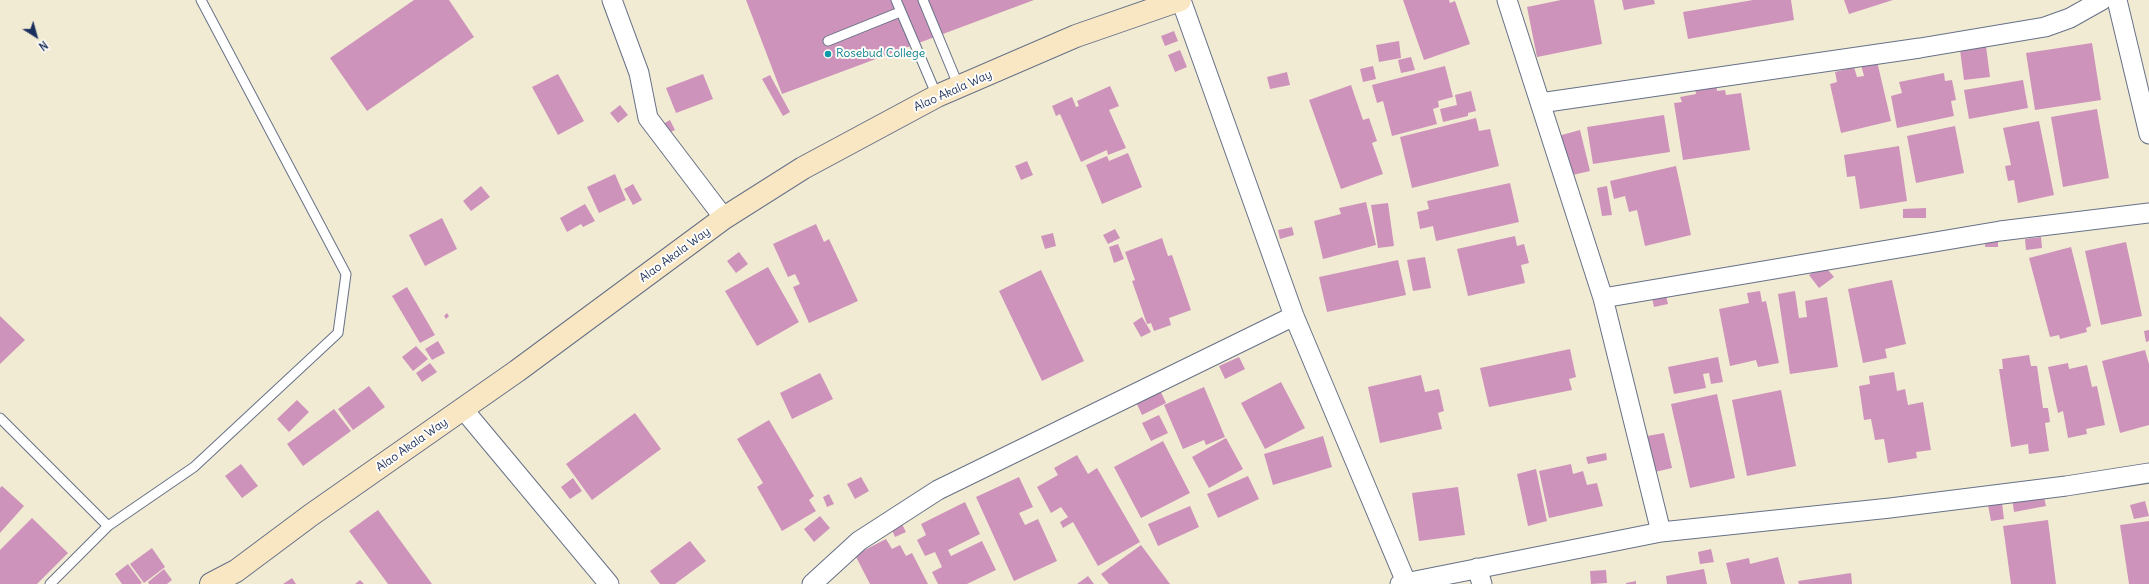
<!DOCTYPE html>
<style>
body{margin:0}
#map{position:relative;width:2149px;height:584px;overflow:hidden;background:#f2ebd4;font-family:Delius,sans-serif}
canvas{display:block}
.north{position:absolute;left:16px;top:16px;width:40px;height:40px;-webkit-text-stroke:3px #fdfcf7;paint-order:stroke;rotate:143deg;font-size:11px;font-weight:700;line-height:16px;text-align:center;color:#1b2f5e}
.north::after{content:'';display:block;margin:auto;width:14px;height:18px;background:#1b2f5e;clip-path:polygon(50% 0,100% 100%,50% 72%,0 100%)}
</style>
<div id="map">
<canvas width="2149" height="584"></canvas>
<div class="north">N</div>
</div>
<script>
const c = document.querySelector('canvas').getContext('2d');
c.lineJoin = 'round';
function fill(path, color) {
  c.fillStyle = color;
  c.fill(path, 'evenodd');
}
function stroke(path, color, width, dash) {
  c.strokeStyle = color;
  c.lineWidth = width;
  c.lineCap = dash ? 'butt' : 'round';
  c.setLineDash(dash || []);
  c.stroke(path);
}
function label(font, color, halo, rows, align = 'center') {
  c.font = font + ' Delius,sans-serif';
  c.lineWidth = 4;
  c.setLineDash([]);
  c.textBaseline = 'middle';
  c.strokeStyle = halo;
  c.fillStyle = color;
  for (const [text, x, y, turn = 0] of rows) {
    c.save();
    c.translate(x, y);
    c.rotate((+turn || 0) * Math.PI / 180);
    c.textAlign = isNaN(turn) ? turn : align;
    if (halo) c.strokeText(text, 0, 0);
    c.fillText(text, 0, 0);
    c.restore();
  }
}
fill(new Path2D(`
 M414 0H449L474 37 367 111 330 58Z
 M746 0H1034L782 94Z
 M1403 0H1449L1450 3 1455 1 1470 44 1424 60Z
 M1561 0H1594L1602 44 1537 57 1527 7Z
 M1622 0H1654L1655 4 1624 10Z
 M1753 0H1791L1794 20 1688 39 1683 12Z
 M1844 0H1893L1849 14Z
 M1174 31 1178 41 1165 46 1161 36Z
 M1399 41 1401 58 1379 62 1376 45Z
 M2092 43 2101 100 2035 110 2026 53Z
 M1986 46 1990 77 1964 80 1960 50Z
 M1180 50 1187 67 1175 72 1168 55Z
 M1411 57 1415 70 1401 73 1398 60Z
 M1876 57 1891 121 1841 133 1830 84 1837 82 1835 72 1854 67 1857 77 1864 76 1860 61Z
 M1373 66 1376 79 1363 82 1360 69Z
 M1445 66 1453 97 1438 101 1439 107 1433 109 1437 124 1392 136 1383 101 1377 103 1372 85Z
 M1287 72 1290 85 1270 89 1267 77Z
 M1944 73 1945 81 1952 80 1956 100 1951 101 1954 116 1897 128 1891 96 1902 93 1899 82Z
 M558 74 584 121 558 135 532 87Z
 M703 74 713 99 676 113 666 88Z
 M770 75 790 112 783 116 762 79Z
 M1716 80 1717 91 1725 90 1726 95 1741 93 1750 150 1683 160 1674 103 1682 102 1680 97 1696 94 1694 83Z
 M2023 80 2028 108 1969 119 1964 90Z
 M1351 85 1363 120 1369 118 1377 141 1372 143 1383 174 1341 189 1309 100Z
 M1110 86 1119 106 1109 110 1126 148 1108 155 1107 150 1081 162 1060 114 1056 116 1052 106 1072 97 1076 107 1079 106 1077 101Z
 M1471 91 1476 111 1468 113V116L1443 122 1440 109 1457 105 1455 95Z
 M620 105 628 115 618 123 610 113Z
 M2097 109 2109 178 2063 187 2051 117Z
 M1664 115 1670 152 1593 164 1587 127Z
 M1476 118 1479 131 1490 129 1499 166 1412 188 1400 137Z
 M670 120 675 130 666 134 661 125Z
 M2039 121 2054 195 2018 203 2014 180 2008 181 2005 166 2011 165 2003 128Z
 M1955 126 1964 173 1916 183 1907 136Z
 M1580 130 1590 171 1568 176 1558 136Z
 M1899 146 1907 201 1860 209 1855 176 1847 177 1844 155Z
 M1128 153 1142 187 1102 204 1086 165 1107 156 1109 161Z
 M1027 161 1033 175 1021 180 1015 166Z
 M1676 166 1691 235 1645 246 1637 210 1629 212 1625 196 1614 199 1610 181Z
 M615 174 626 200 599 213 587 187Z
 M1510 183 1519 222 1436 241 1433 226 1420 229 1417 212 1429 209 1427 201Z
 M633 184 642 200 633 205 624 189Z
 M481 186 490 197 471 211 463 201Z
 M1607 186 1612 215 1602 216 1597 188Z
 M1366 202 1376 245 1323 259 1314 221 1341 214 1339 208Z
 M1388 203 1394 246 1378 248 1371 205Z
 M585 204 595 221 583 227 581 224 567 232 560 218Z
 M1926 208V218H1903V209Z
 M442 218 457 249 425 266 409 235Z
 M816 224 824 242 829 239 858 301 809 323 793 287 800 284 795 274 788 277 773 244Z
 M1292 227 1294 235 1280 239 1278 230Z
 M1115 229 1120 238 1108 244 1103 235Z
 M1053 233 1056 246 1045 249 1041 236Z
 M1986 235H1998V247H1985Z
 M1515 236 1517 246 1524 244 1529 263 1521 265 1525 283 1468 296 1457 249Z
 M2041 237 2042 248 2026 250 2025 239Z
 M1162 238 1168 256 1172 255 1191 310 1169 318 1171 325 1154 331 1151 323 1147 324 1132 281 1135 280 1125 252Z
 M2126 242 2142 316 2101 325 2085 251Z
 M1118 244 1124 259 1114 263 1109 247Z
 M2071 247 2091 326 2086 328 2087 332 2060 339 2059 335 2050 337 2029 258Z
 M739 252 748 264 736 273 727 261Z
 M1425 257 1431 288 1413 291 1407 260Z
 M1398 260 1406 295 1327 312 1319 277Z
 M1823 264 1834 277 1819 288 1809 275Z
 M768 267 799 322 757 346 725 291Z
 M1041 270 1084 361 1042 381 999 291Z
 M1892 280 1906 344 1885 349 1887 358 1863 363 1848 289Z
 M407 287 435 335 420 343 392 296Z
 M1665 291 1668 304 1654 307 1651 293Z
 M1760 291 1762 302 1766 301 1779 363 1758 367 1756 360 1730 366 1719 309 1749 303 1747 293Z
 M1795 291 1799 318 1807 317 1805 301 1827 297 1838 367 1790 374 1778 294Z
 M447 313 449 316 446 319 444 316Z
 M0 316 25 340 0 364Z
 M1142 317 1151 332 1141 337 1133 323Z
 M2149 330V341L2146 342 2144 331Z
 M438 341 445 353 432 360 425 349Z
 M416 346 428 359 413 371 402 357Z
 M1570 349 1576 377 1569 379 1572 390 1489 407 1480 368Z
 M2145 350 2149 364V425L2120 433 2102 361Z
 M2029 355 2031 366H2037L2043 408H2048L2050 422 2045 423 2049 451 2029 454 2028 444 2011 447 1999 369H2003L2002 359Z
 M1239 357 1245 369 1225 379 1219 366Z
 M1718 357 1723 382 1711 384 1709 373 1703 374 1706 388 1674 394 1668 367Z
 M430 363 437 372 422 382 416 373Z
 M2068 363 2069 369 2087 365 2092 387 2097 386 2105 425 2086 429 2087 434 2068 438 2063 411 2058 413 2048 367Z
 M1894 372 1897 391 1905 389 1908 405 1923 402 1931 450 1916 452 1917 458 1888 463 1884 439 1875 440 1871 419 1864 420 1859 386 1870 384 1869 376Z
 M820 373 833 399 792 419 780 393Z
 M1421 375 1425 392 1439 389 1444 411 1438 413 1442 429 1380 443 1368 387Z
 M1281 382 1305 428 1265 449 1241 403Z
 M369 386 385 407 353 430 338 409Z
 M1204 387 1225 437 1206 445 1204 440 1183 449 1164 405Z
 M1159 388 1166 403 1142 415 1135 400Z
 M1781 390 1796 466 1747 476 1732 400Z
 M1717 394 1735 478 1690 488 1671 404Z
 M297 400 309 412 289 432 277 419Z
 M334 409 351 431 303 466 287 444Z
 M635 413 661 449 592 500 566 464Z
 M1159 415 1168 433 1151 441 1142 423Z
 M769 420 814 496 809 500 816 511 782 531 757 487 763 483 737 439Z
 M1664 433 1672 468 1655 472 1647 436Z
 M1323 436 1332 467 1273 485 1264 454Z
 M1226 438 1243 469 1209 488 1192 457Z
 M1163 441 1190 493 1141 518 1114 467Z
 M1606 453 1607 460 1588 464 1586 457Z
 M1077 455 1088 474 1097 468 1140 542 1098 566 1073 522 1063 528 1060 522 1068 517 1061 507 1051 513 1037 487 1058 475 1054 468Z
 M241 464 258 486 242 498 225 476Z
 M1571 464 1573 474 1583 471 1587 485 1597 483 1603 506 1549 518 1539 471Z
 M1536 469 1547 521 1528 526 1517 474Z
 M1248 476 1259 499 1218 518 1207 494Z
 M861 477 869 491 855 499 847 484Z
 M1019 477 1033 507 1019 513 1025 525 1038 519 1057 561 1014 581 976 497Z
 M573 478 582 491 570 499 561 487Z
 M2 486 24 506 0 533V488Z
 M1458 487 1465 535 1419 541 1412 493Z
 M2043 492 2046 506 2014 512 2012 498Z
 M829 494 834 504 827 507 823 497Z
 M2145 501 2149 516 2134 519 2130 505Z
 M965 502 980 534 948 550 951 556 982 541 996 570 967 584H938L932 572 942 567 935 552 925 556 917 540 926 535 921 524Z
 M2002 503 2004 519 1991 521 1988 505Z
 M1190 506 1199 527 1158 546 1148 524Z
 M378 510 432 584H388L349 531Z
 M820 516 830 528 814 542 804 529Z
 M32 518 68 553 37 584H0V550Z
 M900 520 906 532 895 537 890 525Z
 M2048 520 2056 584H2011L2003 526Z
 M2149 521V584H2129L2120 525Z
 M886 539 892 549 900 545 906 556 912 553 928 584H870L855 555Z
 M690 541 706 561 675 584H660L650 571Z
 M1141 545 1170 584H1109L1101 574Z
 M152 548 165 567 144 583 130 564Z
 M1711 549 1714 562 1700 564 1698 552Z
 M1778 557 1785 584H1731L1726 563 1749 558 1750 564Z
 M128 564 142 583 140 584H122L115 574Z
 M164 569 172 580 167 584H149L148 582Z
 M1704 569 1707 584H1667L1666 576Z
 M1606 570 1607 583 1591 584 1590 571Z
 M1851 573 1852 584H1799L1798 581Z
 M1088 576 1094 584H1077Z
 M292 578 296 584H283Z
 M360 580 364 584H355Z
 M1636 581V584H1626V583Z`), '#ce93bb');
const lane = new Path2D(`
 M896 0 937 96
 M923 0 959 87
 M828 41 900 12
 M0 418 108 526
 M50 584 108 526 194 467 338 333 346 274 201 0`);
const street = new Path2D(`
 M612 0 639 73 648 118 724 218
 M1181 0 1294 316 1406 582
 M1507 0 1603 298 1661 532
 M2117 0 2149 134
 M1540 103 1920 48 2045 27 2070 18 2102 0
 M1603 298 2000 231 2149 213
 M463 409 609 584
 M1477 568 1482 584
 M812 584 859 541 938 490 1294 316
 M1400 584 1661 532 1890 508 2066 486 2149 473`);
const secondary = new Path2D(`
 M211 584 236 571 311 515 517 371 724 218 803 168 937 96 1076 36 1180 0`);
stroke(lane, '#667187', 11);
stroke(street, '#667187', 21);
stroke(secondary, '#667187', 24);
stroke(lane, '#fff', 9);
stroke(street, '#fff', 19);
stroke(secondary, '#f9e7c3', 22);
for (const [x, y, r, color] of [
 [828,54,4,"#0f9aa8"]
]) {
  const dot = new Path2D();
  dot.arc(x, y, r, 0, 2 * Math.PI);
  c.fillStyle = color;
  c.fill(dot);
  stroke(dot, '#fdfcf7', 1.5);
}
label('12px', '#0d838f', '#fdfcf7', [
 ["Rosebud College",836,54]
], 'left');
label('12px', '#1b2f5e', '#fdfcf7', [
 ["Alao Akala Way",953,91,-24],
 ["Alao Akala Way",675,255,-36],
 ["Alao Akala Way",412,445,-35]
]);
</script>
